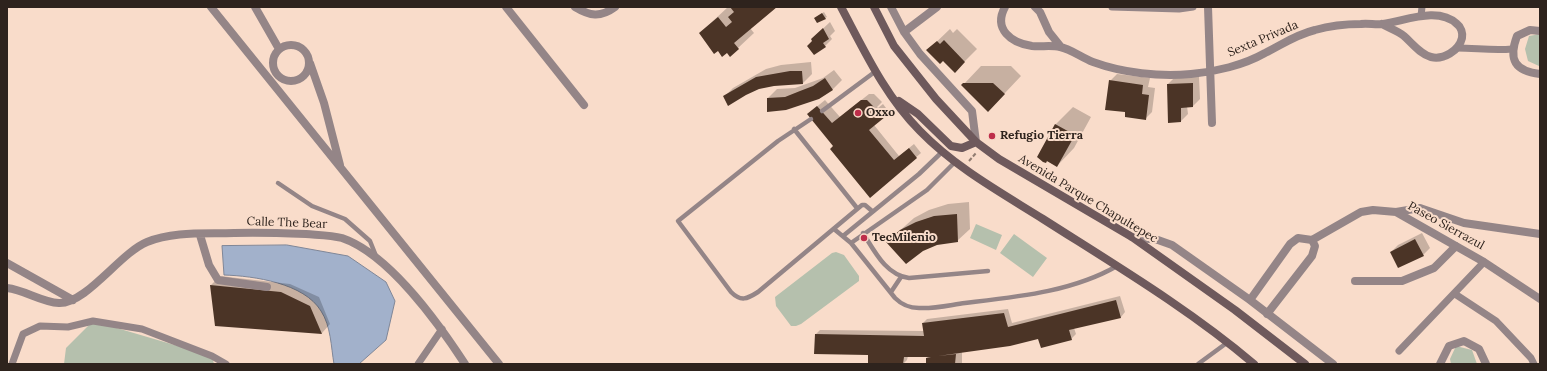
<!DOCTYPE html>
<style>
body{margin:0}
#map{position:relative;width:1547px;height:371px;overflow:hidden;background:#f9dcca;font-family:Lora,serif}
canvas{display:block}
.frame{position:absolute;inset:0;border:8px solid #2e231d;pointer-events:none}
</style>
<div id="map">
<canvas width="1547" height="371"></canvas>
<div class="frame"></div>
</div>
<script>
const c = document.querySelector('canvas').getContext('2d');
c.lineJoin = 'round';
function fill(path, color) {
  c.fillStyle = color;
  c.fill(path, 'evenodd');
}
function stroke(path, color, width, dash) {
  c.strokeStyle = color;
  c.lineWidth = width;
  c.lineCap = dash ? 'butt' : 'round';
  c.setLineDash(dash || []);
  c.stroke(path);
}
function label(font, color, halo, rows, align = 'center') {
  c.font = font + ' Lora,serif';
  c.lineWidth = 4;
  c.setLineDash([]);
  c.textBaseline = 'middle';
  c.strokeStyle = halo;
  c.fillStyle = color;
  for (const [text, x, y, turn = 0] of rows) {
    c.save();
    c.translate(x, y);
    c.rotate((+turn || 0) * Math.PI / 180);
    c.textAlign = isNaN(turn) ? turn : align;
    if (halo) c.strokeText(text, 0, 0);
    c.fillText(text, 0, 0);
    c.restore();
  }
}
fill(new Path2D(`
 M1540 34V66H1539L1528 61 1525 49 1529 36Z
 M976 224 1002 235 996 250 970 238Z
 M1014 234 1047 258 1033 277 1000 253Z
 M836 252 844 255 859 276V281L801 324 796 326H791L776 306 775 297 832 253Z
 M93 321 212 356 214 364H64L66 348Z
 M1456 346 1472 350 1477 364H1451L1450 359Z`), '#b5c0ad');
const water = new Path2D(`
 M287 245 348 256 386 282 395 301 386 340 359 364H334C331 347 331 326 321 311 304 283 254 276 224 275L222 246Z`);
fill(water, '#a2b1cb');
stroke(water, '#7f8697', 1);
fill(new Path2D(`
 M728 7H776L750 28 754 33 738 48 700 33Z
 M824 12 827 17 825 18H815Z
 M830 22 835 31 830 36 832 39 825 46 813 41 812 39Z
 M950 29 953 33 957 29 977 49 955 71 943 59 928 50Z
 M811 62 812 74 803 83 774 85 724 97 733 88 766 69 781 65Z
 M981 66H1011L1021 76 988 111 964 84Z
 M834 70 842 80 833 89 819 98H768L777 89 795 88 823 78Z
 M1117 74 1150 78 1148 87 1155 88 1152 112 1145 119 1126 112 1110 81Z
 M1175 77H1199L1200 99 1193 106H1187L1188 114 1181 121 1168 84Z
 M869 94H874L882 102 877 107 878 108 883 104 889 112 874 125 899 156 914 144 921 153 870 197 839 142 808 114 825 100 840 117Z
 M1073 107 1091 117 1074 148 1057 166 1038 157 1056 124Z
 M969 202 970 229 957 241 887 242 914 218 929 210 948 204Z
 M1422 233 1430 248 1423 255 1391 252 1398 245Z
 M220 276 290 284 319 297 330 324 322 333 216 325 211 285Z
 M1120 296 1125 312 1121 317 1074 328 1076 334 1071 339 1039 338 962 352V364H927V358L929 356H908L907 360 903 364H869V354L816 334 820 330 924 331 923 323 927 319 1008 309 1012 323Z`), '#0003');
fill(new Path2D(`
 M730 7H777L734 43 739 49 730 57 727 53 722 57 718 51 714 54 699 33 718 17 726 27 732 22 728 17 734 12Z
 M822 13 826 19 817 23 814 18Z
 M823 28 829 39 823 43 826 47 814 55 807 46 812 41 811 39Z
 M944 40 965 62 955 73 943 61 940 64 926 50 937 41 940 44Z
 M790 71H802L803 84 774 86 759 89 746 95 728 106 723 96 756 77Z
 M825 78 833 90 819 99 786 110 767 112V98L785 97 800 91 813 86Z
 M1109 80 1143 85 1142 94 1149 95 1146 120 1125 117V112L1105 110Z
 M963 83H993L1005 94 988 112 961 85Z
 M1193 83V107L1181 108V122L1168 123 1167 84Z
 M861 100H867L876 109 878 108 885 117 869 130 894 160 909 148 917 158 870 198 830 149 833 146 807 114 817 106 832 123Z
 M1055 124 1075 135 1057 167 1047 161 1046 163 1043 162 1037 157Z
 M957 214 958 242 937 245 923 251 906 264 886 242 900 230 916 222 934 216Z
 M1415 239 1424 256 1398 268 1390 252Z
 M210 285 281 292 310 306 322 334 215 326Z
 M1116 300 1121 318 1069 330 1072 340 1041 348 1038 339 1010 346 938 356 956 354 955 364H926V358L931 357H904L903 364H868V355L814 354 815 334 924 336 922 323 1004 313 1008 327Z`), '#4b3426');
stroke(new Path2D(`
 M969 161 976 153`), '#917d71', 2, [4, 2]);
stroke(new Path2D(`
 M822 111 876 71
 M811 119 778 141 678 221 731 292C741 302 747 299 758 292L862 205H865L872 211
 M794 129 857 208
 M278 183 312 206 345 219 370 241 376 256
 M834 229 851 243 895 298C902 305 909 308 919 308 934 309 950 305 965 303 1016 297 1072 292 1117 266
 M863 233C875 252 886 275 909 278L988 271
 M843 236 919 174 942 152
 M851 243 927 190 954 163
 M891 292 901 277
 M1198 364 1228 342`), '#948587', 4.5);
stroke(new Path2D(`
 M1112 7 1179 9 1193 7
 M1421 16 1422 7
 M1457 48C1476 48 1493 51 1512 49
 M1455 294 1496 321 1531 358 1534 364
 M1399 351 1484 262
 M12 364 23 334 40 326 68 327 93 321 142 329 212 356 226 364
 M418 364 442 329`), '#948587', 7);
stroke(new Path2D(`
 M506 7 584 105
 M575 7C590 16 600 18 615 7
 M891 7 904 32 920 54 972 111 976 142
 M1005 7C993 29 1011 43 1032 46 1041 47 1051 45 1060 47 1071 49 1082 58 1093 62 1123 73 1160 77 1191 74 1215 72 1244 65 1265 53 1283 44 1295 35 1315 30 1329 26 1347 24 1361 24 1368 23 1376 25 1383 24 1405 21 1438 6 1457 24 1461 27 1463 33 1462 38 1459 51 1443 60 1431 57 1420 54 1412 43 1404 36 1398 31 1389 28 1382 24
 M1035 7 1040 12 1049 32 1061 47
 M1208 7 1212 123
 M1540 31 1530 30 1517 36C1508 60 1515 71 1540 74
 M904 32 937 7
 M1396 212 1420 208 1464 223 1540 234
 M200 235 209 265 218 280 267 287
 M1132 237 1158 240 1172 245 1250 300 1333 364
 M1312 240 1361 212 1373 210 1396 212 1484 262 1540 299
 M7 263 73 300
 M1355 281H1402L1434 268 1456 246
 M7 288C25 290 41 302 59 303 86 304 120 253 147 242 173 231 206 234 234 233 258 232 282 233 306 234 318 235 331 235 342 238 389 254 439 324 465 364
 M1250 300 1290 244 1298 238 1312 240 1315 246 1312 256 1267 314
 M1440 364 1449 346 1464 341 1479 349 1486 364`), '#948587', 8);
stroke(new Path2D(`
 M211 7 499 364
 M255 7 279 49
 M273 63a18 18 0 1 1 36 0a18 18 0 1 1-36 0Z
 M310 63 324 103 340 165`), '#948587', 8);
stroke(new Path2D(`
 M841 7C864 50 885 96 920 131 956 168 1000 192 1043 219 1115 265 1189 309 1254 364
 M874 7 894 46 936 99 976 142 999 159 1132 237 1235 310 1305 364
 M899 101 918 114 951 146 962 148 976 142`), '#6e595c', 8);
for (const [x, y, r, color] of [
 [858,113,4,"#be2e4a"],
 [992,136,4,"#be2e4a"],
 [864,238,4,"#be2e4a"]
]) {
  const dot = new Path2D();
  dot.arc(x, y, r, 0, 2 * Math.PI);
  c.fillStyle = color;
  c.fill(dot);
  stroke(dot, '#f9dcca', 1.5);
}
label('12px', '#2e231d', '#f9dcca', [
 ["Sexta Privada",1263,39,-23],
 ["Avenida Parque Chapultepec",1088,199,31],
 ["Calle The Bear",287,223,2],
 ["Paseo Sierrazul",1446,226,29]
]);
label('bold 12px', '#2e231d', '#f9dcca', [
 ["Oxxo",866,113],
 ["Refugio Tierra",1000,136],
 ["TecMilenio",872,238]
], 'left');
</script>
